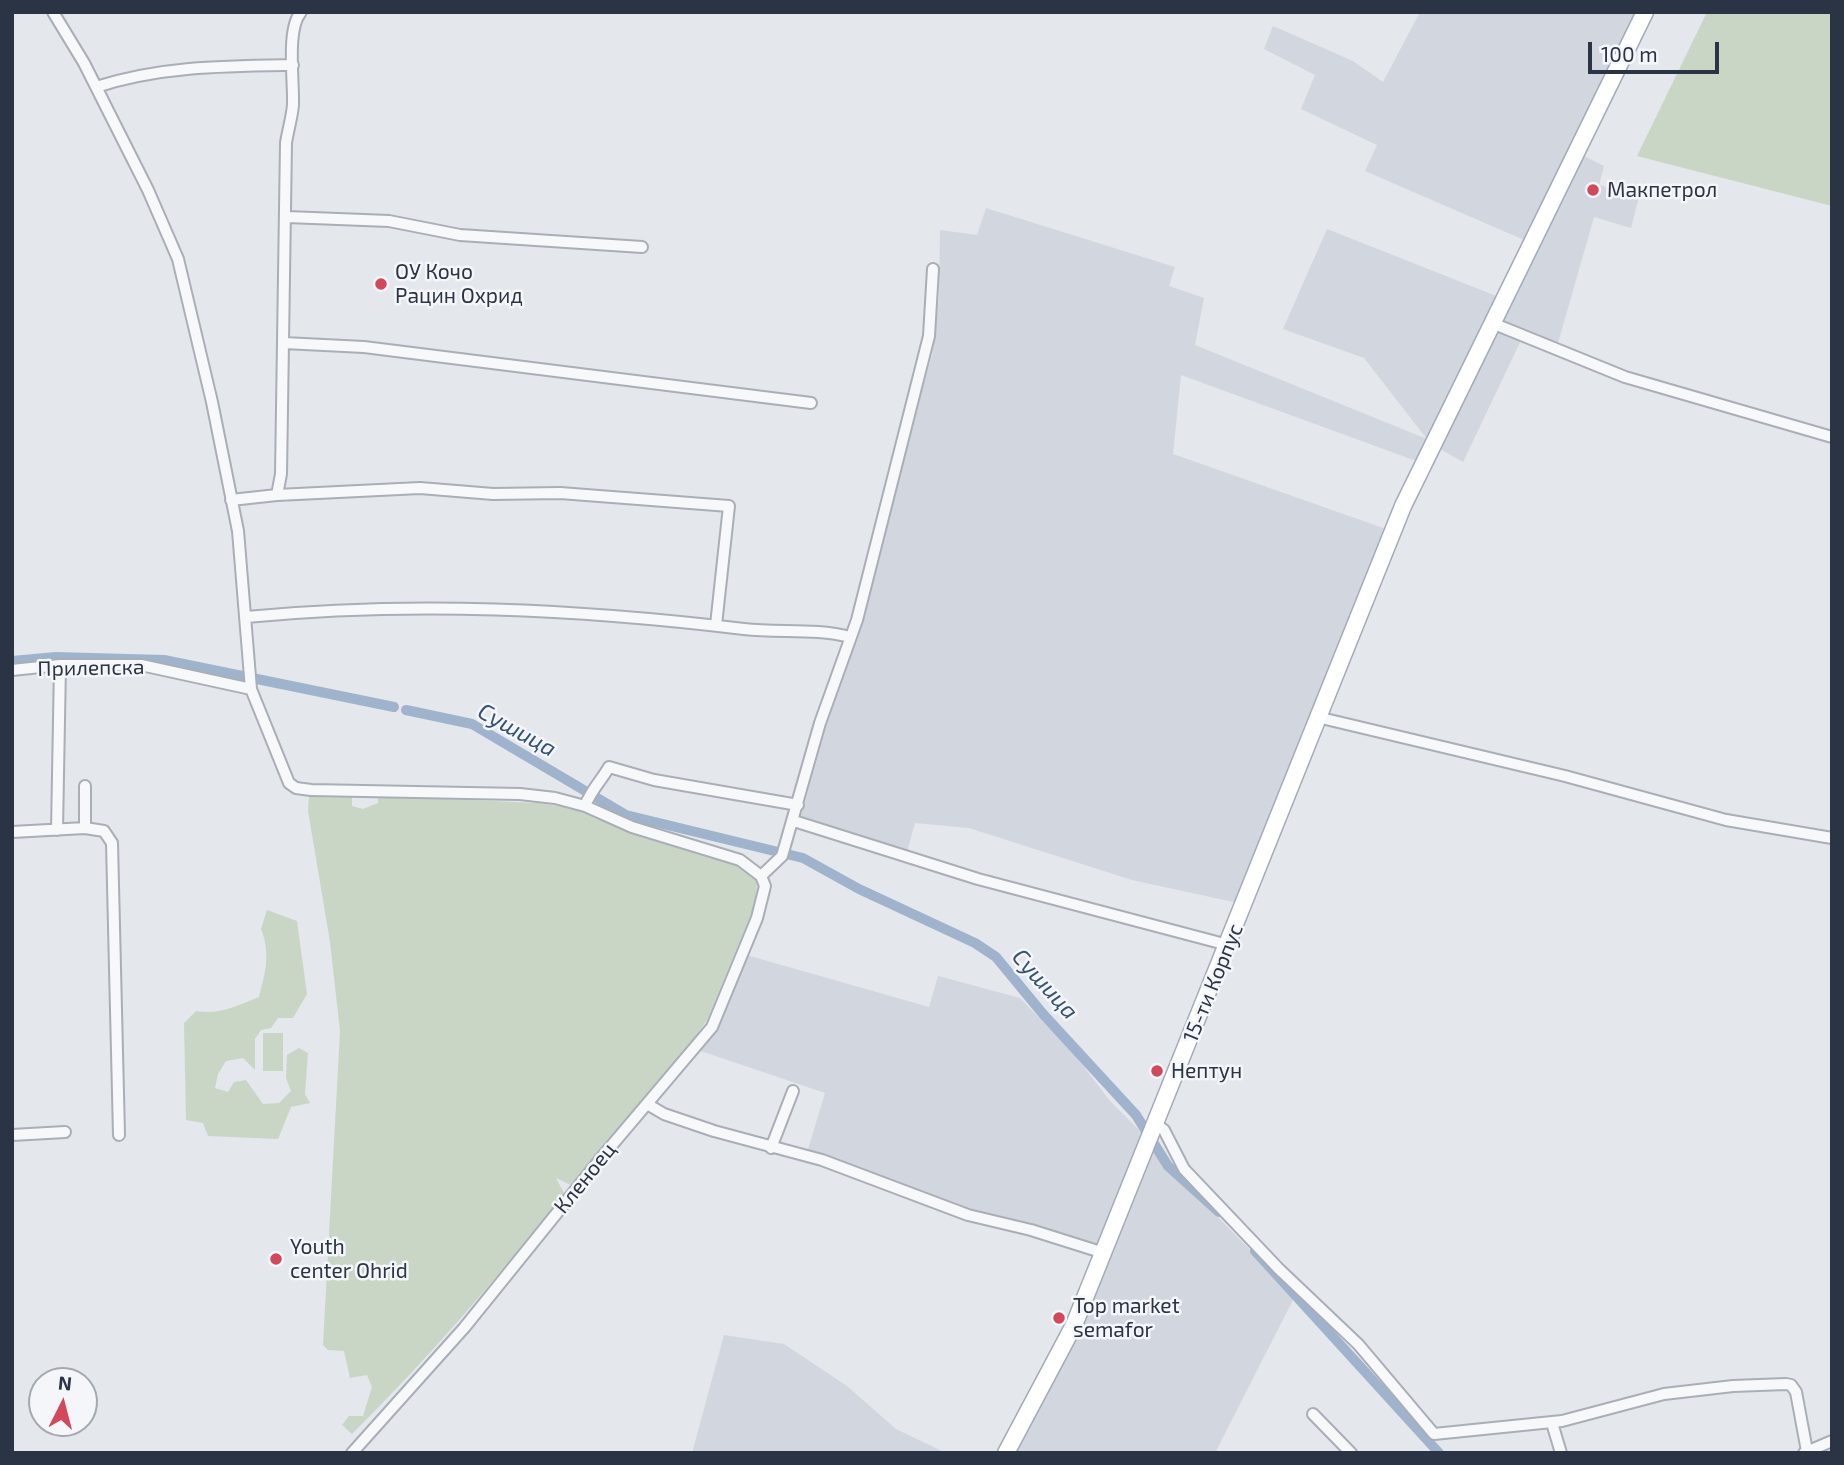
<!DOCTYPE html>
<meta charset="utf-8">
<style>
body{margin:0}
#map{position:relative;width:1844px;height:1465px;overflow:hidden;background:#e4e7ec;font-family:"Exo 2",sans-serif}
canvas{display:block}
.frame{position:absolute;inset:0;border:14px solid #2b3445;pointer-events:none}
.north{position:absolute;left:28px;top:1367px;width:70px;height:70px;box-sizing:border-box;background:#f4f6f9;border:2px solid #a4a8b1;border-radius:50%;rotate:6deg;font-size:19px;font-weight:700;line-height:28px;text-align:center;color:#2b3445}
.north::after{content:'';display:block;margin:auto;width:24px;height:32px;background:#d1495b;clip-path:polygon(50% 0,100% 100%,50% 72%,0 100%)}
.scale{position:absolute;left:1588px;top:42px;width:131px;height:32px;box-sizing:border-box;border:4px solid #2b3445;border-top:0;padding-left:9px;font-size:21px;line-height:24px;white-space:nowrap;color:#2b3445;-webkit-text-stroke:5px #f4f6f9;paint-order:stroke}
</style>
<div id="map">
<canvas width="1844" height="1465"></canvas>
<div class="frame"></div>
<div class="north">N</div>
<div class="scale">100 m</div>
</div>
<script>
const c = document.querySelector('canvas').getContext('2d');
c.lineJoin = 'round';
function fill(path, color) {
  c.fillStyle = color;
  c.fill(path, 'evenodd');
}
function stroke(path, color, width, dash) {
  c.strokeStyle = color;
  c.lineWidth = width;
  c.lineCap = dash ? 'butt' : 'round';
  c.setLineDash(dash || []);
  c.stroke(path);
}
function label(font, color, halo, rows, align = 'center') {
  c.font = font + ' "Exo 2",sans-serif';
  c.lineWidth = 5;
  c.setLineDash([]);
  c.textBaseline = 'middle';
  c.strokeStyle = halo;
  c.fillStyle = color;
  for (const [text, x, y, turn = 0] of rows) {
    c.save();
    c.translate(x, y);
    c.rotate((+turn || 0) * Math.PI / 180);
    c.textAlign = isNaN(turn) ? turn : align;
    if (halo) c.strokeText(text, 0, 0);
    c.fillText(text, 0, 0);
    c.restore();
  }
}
fill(new Path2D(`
 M1420 12H1645L1576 152 1604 166 1599 185 1639 197 1631 228 1594 217 1556 350 1523 336 1463 462 1433 445 1419 462 1181 375 1173 454 1386 529 1238 903 1132 880 969 828 915 823 907 852 801 816 932 355 939 298 940 230 977 235 986 208 1175 267 1169 286 1204 298 1195 345 1427 439 1364 358 1283 329 1327 229 1504 299 1531 243 1365 171 1377 145 1301 109 1315 75 1264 49 1273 26 1353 61 1383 82Z
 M743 954 929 1007 938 976 1020 998 1075 1055 1110 1101 1149 1140 1168 1166 1295 1296 1215 1453H1006L1104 1253 1007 1227 806 1156 825 1093 695 1049 712 1027Z
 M724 1335 784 1344 847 1386 896 1429 946 1453H692Z`), '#d2d6de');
fill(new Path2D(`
 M1707 12H1832V206L1637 156Z
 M309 795H352V806L363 809 378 803V796L538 803 572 808 596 819 726 860 749 870 757 883 756 902 707 1020 686 1050 573 1186 556 1178 564 1193C498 1277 428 1359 352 1434L342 1425 349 1416H363L372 1387 367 1375 350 1378 344 1351 328 1350 323 1345 340 1031 330 942 308 811Z
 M267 910 297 921 307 994 293 1018H278L271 1028 261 1030 255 1039V1070L243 1058 226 1061 218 1074 215 1088 228 1092 234 1082 246 1080 263 1104 279 1103 291 1091 286 1078 287 1055 299 1048 308 1053 305 1094 310 1103 291 1107 278 1139 208 1136 203 1123 186 1120 184 1023 196 1011C219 1015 237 1006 259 997 265 973 271 954 261 929Z
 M263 1033H283V1071H263Z`), '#c9d6c5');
stroke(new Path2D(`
 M12 661 56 657 164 660 394 707
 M406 710 472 724 626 815 803 858 859 889 975 943 996 957 1043 1014 1136 1115 1168 1166 1219 1212
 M1255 1251 1439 1453`), '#9fb4cc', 10);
const minor = new Path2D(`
 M53 12 84 63 148 190 178 259 212 402 238 531 251 689 289 783 296 788 311 790 520 794 555 798 585 806 632 827 740 860 761 876 765 886 757 918 712 1027 607 1151 464 1328 352 1453
 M96 87C161 66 225 66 293 65
 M287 217 389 221 460 235 642 247
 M1492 323 1625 377 1832 437
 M284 343 364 347 811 403
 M277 495 420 488 493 494 560 493 729 506 716 625
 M231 500 277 495 281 474 286 143C288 130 292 117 293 105 294 82 286 29 301 12
 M246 617C413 601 577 609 744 629 779 633 816 628 850 637
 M12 670 60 665H141L251 689
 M1317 717 1565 776 1726 820 1832 838
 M585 806C591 790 601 781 609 767L654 780 798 805
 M794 821 978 879 1228 945
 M85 828 104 831 112 843 119 1135
 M57 830 60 665
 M12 832 85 828V786
 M761 876 782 856 820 723 857 620 929 336 933 269
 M647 1104 664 1114 714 1131 822 1160 968 1215 1031 1230 1104 1253
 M1156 1124 1164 1130 1184 1169 1278 1268 1358 1344 1434 1434 1562 1421 1664 1394 1733 1386 1786 1384 1791 1385 1796 1392 1807 1451
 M12 1135 65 1132
 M771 1148 793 1091
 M1313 1414 1351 1453
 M1552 1423 1561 1453
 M1804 1453 1832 1441`);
const primary = new Path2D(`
 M1006 1453 1074 1325 1403 506 1645 12`);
stroke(minor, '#a9aeb7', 14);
stroke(primary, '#a3abb8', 19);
stroke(minor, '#f7f8fa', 10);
stroke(primary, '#fff', 16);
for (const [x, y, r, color] of [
 [1593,190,7,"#d1495b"],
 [381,284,7,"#d1495b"],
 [1157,1071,7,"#d1495b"],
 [276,1259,7,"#d1495b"],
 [1059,1318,7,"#d1495b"]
]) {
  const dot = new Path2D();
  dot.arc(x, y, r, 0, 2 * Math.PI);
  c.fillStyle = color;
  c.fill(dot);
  stroke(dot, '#f4f6f9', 2.5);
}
label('21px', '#2b3445', '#f4f6f9', [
 ["Макпетрол",1607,190],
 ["ОУ Кочо",395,272],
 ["Рацин Охрид",395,296],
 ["Нептун",1171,1071],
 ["Youth",290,1247],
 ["center Ohrid",290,1271],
 ["Top market",1073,1306],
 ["semafor",1073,1330]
], 'left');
label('21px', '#2b3445', '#f4f6f9', [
 ["Прилепска",91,668,-1],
 ["15-ти Корпус",1213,983,-68],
 ["Кленоец",585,1178,-51]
]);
label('italic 23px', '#34527a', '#f4f6f9', [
 ["Сушица",517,730,29],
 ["Сушица",1045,984,48]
]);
</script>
